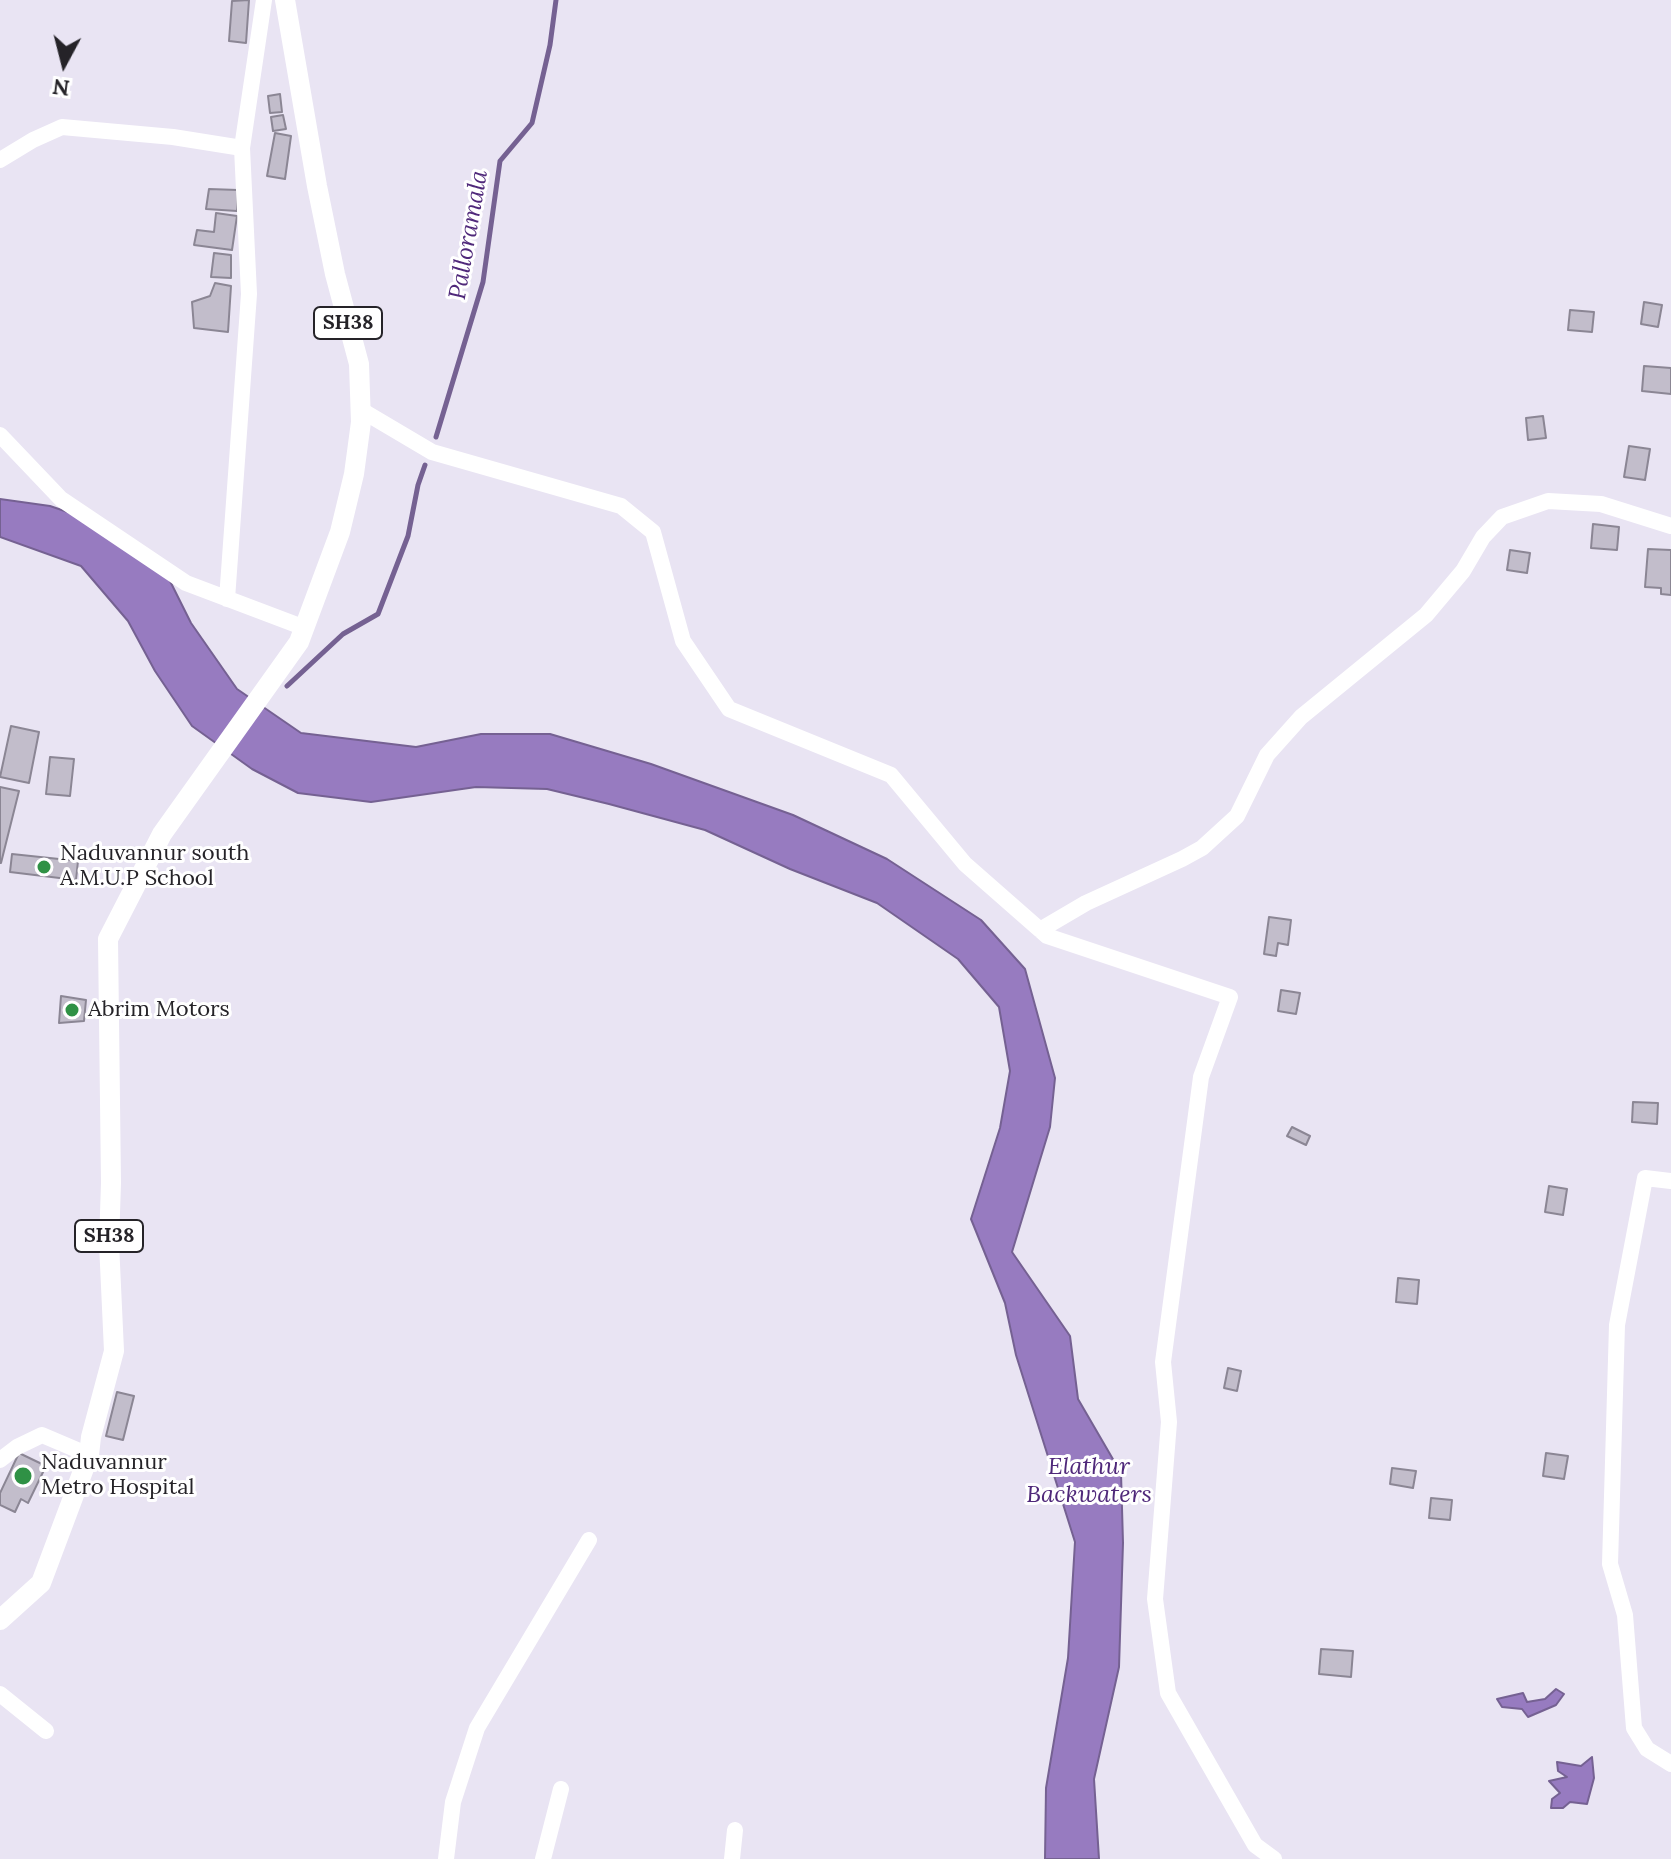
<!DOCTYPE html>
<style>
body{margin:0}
#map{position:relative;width:1671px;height:1859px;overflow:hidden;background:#e9e4f3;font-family:Lora,serif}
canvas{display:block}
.north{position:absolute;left:24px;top:24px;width:80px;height:80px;-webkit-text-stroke:6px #fff;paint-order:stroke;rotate:187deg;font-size:22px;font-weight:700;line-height:32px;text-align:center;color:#252328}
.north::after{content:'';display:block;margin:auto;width:28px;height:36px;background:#252328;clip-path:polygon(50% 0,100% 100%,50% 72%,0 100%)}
</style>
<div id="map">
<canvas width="1671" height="1859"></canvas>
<div class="north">N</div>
</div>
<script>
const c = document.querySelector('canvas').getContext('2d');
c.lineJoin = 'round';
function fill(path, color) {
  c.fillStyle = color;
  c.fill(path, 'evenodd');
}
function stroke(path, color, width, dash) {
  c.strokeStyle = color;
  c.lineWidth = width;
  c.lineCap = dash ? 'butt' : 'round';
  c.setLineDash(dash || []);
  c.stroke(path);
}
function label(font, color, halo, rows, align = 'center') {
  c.font = font + ' Lora,serif';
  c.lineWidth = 6;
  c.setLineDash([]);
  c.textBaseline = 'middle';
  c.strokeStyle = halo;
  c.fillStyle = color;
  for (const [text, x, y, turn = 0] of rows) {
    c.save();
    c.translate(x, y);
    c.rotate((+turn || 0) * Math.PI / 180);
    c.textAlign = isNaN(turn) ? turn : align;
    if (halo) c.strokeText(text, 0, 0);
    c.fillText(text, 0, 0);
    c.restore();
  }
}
const water = new Path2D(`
 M0 499 50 506 97 522 165 571 191 623 237 689 301 733 416 747 481 734H550L651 764 793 815 887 859 981 920 1025 969 1055 1078 1050 1127 1012 1252 1070 1336 1078 1399 1121 1473 1123 1543 1119 1667 1094 1779 1099 1859H1045L1046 1788 1068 1658 1075 1542 1016 1355 1005 1303 971 1219 1000 1128 1010 1071 999 1007 958 959 877 903 790 869 705 830 609 804 547 789 476 787 371 802 298 793 252 769 192 726 155 671 128 621 81 566 0 537Z
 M1556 1689 1564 1694 1556 1705 1528 1717 1522 1709 1502 1707 1497 1699 1523 1693 1527 1702 1545 1699Z
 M1592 1757 1594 1778 1587 1804 1570 1802 1563 1808H1551L1552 1799 1560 1793 1549 1781 1567 1777 1558 1771 1557 1762 1581 1766Z`);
fill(water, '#977bc0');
stroke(water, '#756192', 2);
stroke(new Path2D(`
 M436 437 483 282 500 161 532 123 550 45 556 0
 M287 686 343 634 378 614 408 536 418 485 425 465`), '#756192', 5);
const building = new Path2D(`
 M249 0 246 43 229 41 232 1Z
 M280 94 282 112 270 113 268 96Z
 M283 115 286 129 273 131 271 117Z
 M275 133 291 136 285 179 267 176Z
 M209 189 238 190 237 211 206 209Z
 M216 213 237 216 232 250 194 245 197 230 214 232Z
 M214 253 231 255V278L211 277Z
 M215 283 231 286 228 332 194 328 192 302 210 296Z
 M1644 302 1662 305 1658 327 1641 324Z
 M1570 310 1594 312 1592 332 1568 330Z
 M1644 366 1671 368V394L1642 391Z
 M1543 416 1546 438 1528 440 1526 418Z
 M1629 446 1650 449 1645 480 1624 477Z
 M1593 524 1619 527 1617 550 1591 548Z
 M1648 549 1671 550V595L1661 594V588L1645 587Z
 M1510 550 1530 553 1527 573 1507 570Z
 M11 726 39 732 29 783 0 777Z
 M50 757 74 759 70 796 46 794Z
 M0 787 19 791 1 863H0Z
 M12 854 78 861 76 880 10 872Z
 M1269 917 1291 920 1288 945 1278 943 1276 956 1264 954Z
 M1281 990 1300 993 1296 1014 1278 1011Z
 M61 996 86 1000 84 1021 59 1023Z
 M1633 1102 1658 1103 1657 1124 1632 1122Z
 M1292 1127 1310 1136 1306 1145 1287 1136Z
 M1549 1186 1567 1189 1563 1215 1545 1212Z
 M1398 1278 1419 1280 1417 1304 1396 1302Z
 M1228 1368 1241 1371 1237 1391 1224 1388Z
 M117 1392 134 1396 123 1440 106 1436Z
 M19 1453 46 1466 28 1503 21 1499 15 1512 0 1505V1493Z
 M1546 1453 1568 1456 1564 1479 1543 1476Z
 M1392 1468 1416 1471 1413 1488 1390 1484Z
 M1431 1498 1452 1500 1450 1520 1429 1518Z
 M1321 1649 1353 1651 1351 1677 1319 1674Z`);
fill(building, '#c2bdcb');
stroke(building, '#8b8694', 2);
stroke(new Path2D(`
 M0 160 33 140 62 127 173 137 242 148
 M361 410 432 452 621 506 653 532 683 641 729 709 891 775 965 864 1047 936 1230 997 1201 1077 1163 1362 1169 1422 1155 1599 1168 1693 1255 1845 1274 1859
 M0 435 61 499 186 583 305 628
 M227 599 249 294 242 148 264 0
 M1040 930 1086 903 1182 859 1202 848 1237 816 1267 755 1301 717 1426 615 1463 571 1483 537 1502 517 1548 501 1601 504 1671 526
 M1671 1181 1645 1178 1617 1325 1610 1564 1625 1615 1634 1728 1647 1749 1671 1764
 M0 1460 17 1447 42 1435 89 1455
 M0 1694 46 1731
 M446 1859 453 1802 477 1728 589 1540
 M543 1859 561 1789
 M732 1859 735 1830`), '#fff', 16);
stroke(new Path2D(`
 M0 1620 41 1583 89 1455 91 1437 114 1351 109 1243 111 1183 108 939 162 834 299 642 340 532 354 474 361 422 359 364 335 274 317 186 285 0`), '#fff', 20);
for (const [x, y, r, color] of [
 [44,867,8,"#2f9145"],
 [72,1010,8,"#2f9145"],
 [23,1476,10,"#2f9145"]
]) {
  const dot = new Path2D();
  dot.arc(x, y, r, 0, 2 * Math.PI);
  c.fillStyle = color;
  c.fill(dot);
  stroke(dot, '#fff', 3);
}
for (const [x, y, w] of [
 [348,323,68],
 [109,1236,68]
]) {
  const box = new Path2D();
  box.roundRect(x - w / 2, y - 16, w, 32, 6);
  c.fillStyle = '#fff';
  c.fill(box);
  stroke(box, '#252328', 2);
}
label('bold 20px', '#252328', null, [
 ["SH38",348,323],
 ["SH38",109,1236]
]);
label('22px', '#252328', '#fff', [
 ["Naduvannur south",60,854],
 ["A.M.U.P School",60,879],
 ["Abrim Motors",88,1010],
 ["Naduvannur",41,1463],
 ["Metro Hospital",41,1488]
], 'left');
label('italic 24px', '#4f287a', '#fff', [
 ["Palloramala",469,235,-80],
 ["Elathur",1089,1467],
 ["Backwaters",1089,1495]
]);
</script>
